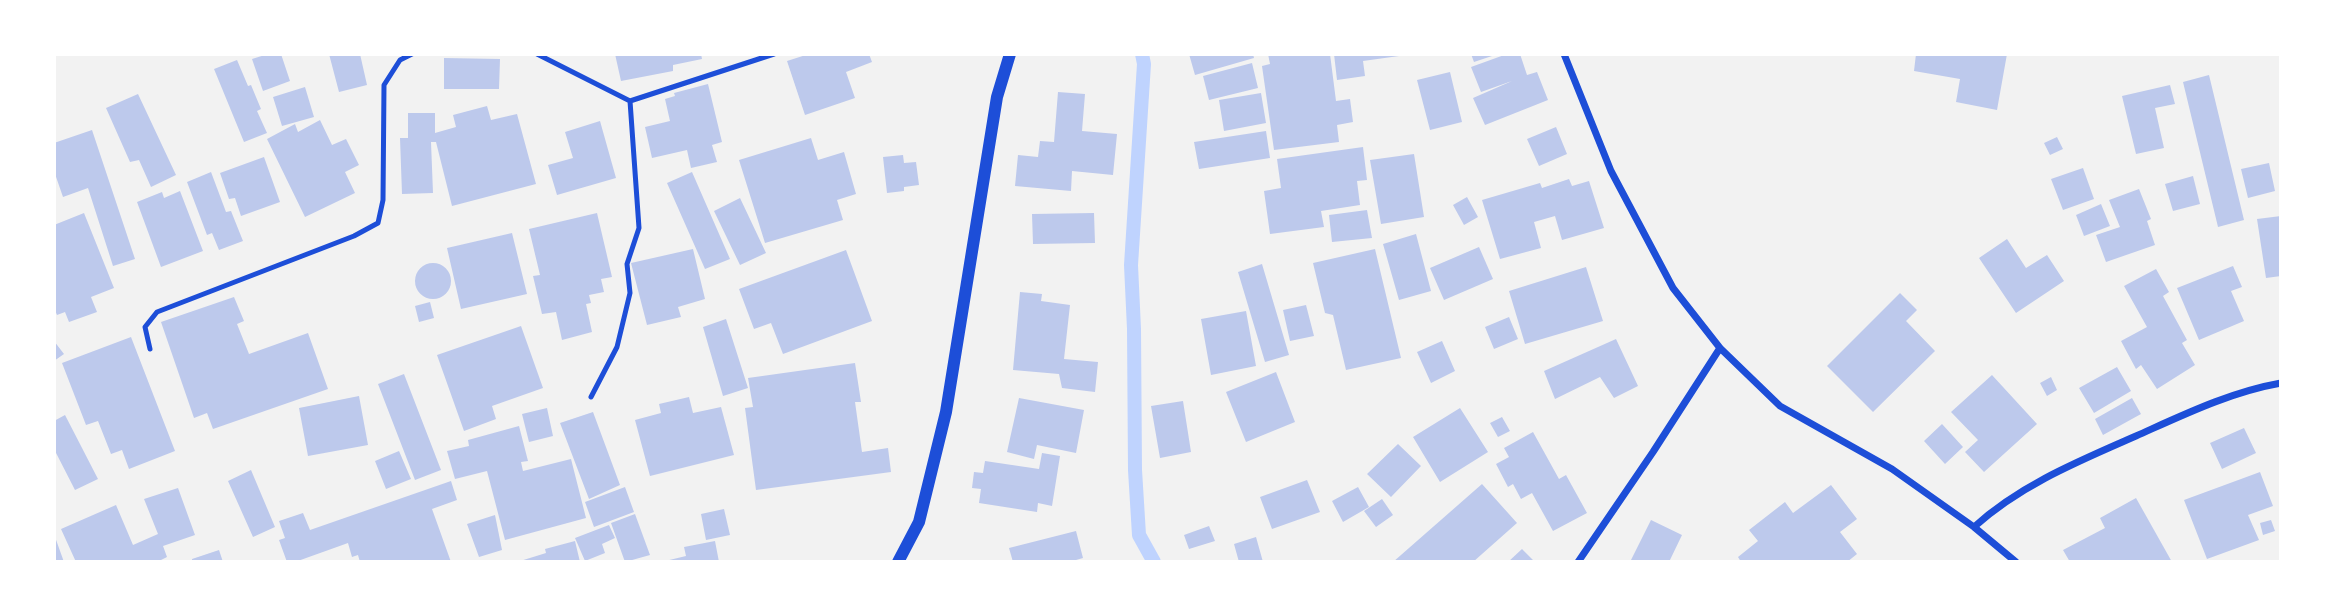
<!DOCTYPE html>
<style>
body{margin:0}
#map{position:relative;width:2335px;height:616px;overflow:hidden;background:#f2f2f2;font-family:"Varela Round",sans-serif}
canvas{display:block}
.frame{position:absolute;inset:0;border:56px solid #fff;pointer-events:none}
</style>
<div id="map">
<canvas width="2335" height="616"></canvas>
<div class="frame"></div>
</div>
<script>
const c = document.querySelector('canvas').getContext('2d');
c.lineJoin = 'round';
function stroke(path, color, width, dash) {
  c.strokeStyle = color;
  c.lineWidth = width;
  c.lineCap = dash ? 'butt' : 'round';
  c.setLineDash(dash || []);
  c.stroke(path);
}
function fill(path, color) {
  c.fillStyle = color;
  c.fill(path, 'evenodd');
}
stroke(new Path2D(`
 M1142 54 1144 64 1131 265 1134 329 1135 470 1139 535 1154 562`), '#bfd3fe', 14);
fill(new Path2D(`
 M268 54H281L290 81 263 91 252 59Z
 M329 54H360L367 85 339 92Z
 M615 54H701L702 59 673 65V71L621 81Z
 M809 54H869L872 62 846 72 855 98 805 115 787 61Z
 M1189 54H1253L1254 58 1195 75Z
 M1268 54H1330L1336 101 1350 99 1353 122 1337 125 1339 142 1274 150 1262 66 1270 64Z
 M1334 54H1399V56L1363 61 1365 76 1337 80Z
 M1471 54H1495V55L1474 62Z
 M1507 54H1520L1527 75 1537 72 1548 100 1485 125 1473 98 1512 81 1481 92 1471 67Z
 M1916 54H2007L1997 110 1956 102 1960 79 1914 71Z
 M444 58 500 59 499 89H444Z
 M237 60 248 86 251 85 261 109 257 111 267 133 244 142 214 69Z
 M1252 63 1258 88 1209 100 1203 76Z
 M1450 72 1462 122 1430 130 1417 80Z
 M2209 75 2244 220 2218 227 2183 82Z
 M708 84 722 142 712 145 717 162 691 168 687 150 652 158 645 127 670 121 665 99 675 96 674 93Z
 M2170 85 2175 104 2155 108 2164 148 2136 154 2122 96Z
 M305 87 314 117 282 126 273 97Z
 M1058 92 1085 94 1082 131 1117 134 1113 175 1072 171 1071 191 1015 186 1018 155 1038 157 1040 141 1054 142Z
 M1261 93 1266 123 1224 131 1219 100Z
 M138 94 176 175 151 187 139 160 130 162 106 108Z
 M487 106 491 120 517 114 536 184 452 206 436 142H431L433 193 402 194 400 138H408V113H435V133L456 127 453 115Z
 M320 120 332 145 346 139 359 165 345 172 355 193 305 217 267 139 295 124 298 132Z
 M600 121 616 178 557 195 548 165 573 158 565 132Z
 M1556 127 1567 154 1539 166 1527 139Z
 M92 130 135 259 113 266 88 188 63 197 54 171V143Z
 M1266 131 1270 158 1199 169 1194 142Z
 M2057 137 2063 149 2050 155 2044 143Z
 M811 138 818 160 844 152 856 194 837 200 843 220 765 243 739 160Z
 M1363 147 1367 180 1357 181 1360 205 1321 211 1324 227 1270 234 1264 191 1281 188 1277 159Z
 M1414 154 1424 217 1381 224 1370 160Z
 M903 155 904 163 916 162 919 185 904 187V191L887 193 883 157Z
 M264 157 280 202 241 216 235 198 229 199 220 173Z
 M2269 163 2275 191 2248 198 2241 169Z
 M2083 168 2094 199 2063 210 2051 179Z
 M211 172 226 212 231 211 243 241 219 250 212 233 207 235 187 182Z
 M692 172 730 259 705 269 667 183Z
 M2193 176 2200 204 2173 211 2165 184Z
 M1569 179 1572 186 1589 181 1604 228 1562 240 1555 216 1534 222 1541 248 1500 259 1482 200 1540 183 1542 188Z
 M2139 189 2151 219 2147 221 2155 245 2106 262 2096 235 2120 227 2109 200Z
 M180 191 203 251 161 267 137 202 162 192 164 198Z
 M1467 197 1478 217 1464 225 1453 205Z
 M740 198 766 253 740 265 714 211Z
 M2101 204 2110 226 2084 236 2076 215Z
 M1367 210 1372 238 1332 242 1329 215Z
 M84 213 114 288 91 297 97 312 69 322 65 312 57 315 54 308V225Z
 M597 213 612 277 601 279 604 292 589 295 591 303 586 304 592 332 562 340 556 312 542 314 533 276 540 275 529 229Z
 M1094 213 1095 243 1033 244 1032 214Z
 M2281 216V276L2266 278 2257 219Z
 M512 233 527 294 461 309 447 248Z
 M1416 234 1431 291 1399 300 1383 244Z
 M2007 239 2026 268 2047 255 2064 281 2016 313 1979 258Z
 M1479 247 1493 279 1444 300 1430 268Z
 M693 249 705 299 678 307 681 317 647 325 631 263Z
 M1375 249 1401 358 1346 370 1333 315 1325 313 1313 263Z
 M846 250 872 321 783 354 771 323 754 329 739 289Z
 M415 281a18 18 0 1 1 36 0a18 18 0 1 1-36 0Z
 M1262 264 1289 355 1265 362 1238 272Z
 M2233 266 2242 287 2231 291 2244 321 2199 340 2177 288Z
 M1586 267 1603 321 1525 344 1509 291Z
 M2156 269 2169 292 2163 296 2187 340 2182 343 2195 365 2157 389 2141 365 2136 369 2121 341 2147 327 2124 286Z
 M1020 292 1042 294 1041 301 1070 305 1064 359 1098 362 1095 392 1062 388 1059 374 1013 370Z
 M1900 293 1917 310 1906 321 1935 351 1873 412 1827 366Z
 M234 297 244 321 237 324 249 354 308 333 328 389 213 429 207 413 194 418 161 322Z
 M430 302 434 318 419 322 415 306Z
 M1306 305 1314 336 1290 341 1283 310Z
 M1246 311 1256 366 1211 375 1201 319Z
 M1509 317 1518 339 1494 349 1485 327Z
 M726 319 748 388 723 396 703 327Z
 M521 326 543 388 492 406 496 419 464 431 437 355Z
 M131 337 175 451 129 469 122 450 111 454 98 421 86 425 62 363Z
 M1616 339 1638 386 1614 398 1600 377 1555 399 1544 371Z
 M54 341 64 354 54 361Z
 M1442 341 1455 371 1431 383 1417 352Z
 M855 363 861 402H855L862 452 888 448 891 472 756 490 745 408 753 407 748 378Z
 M2117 367 2131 391 2094 413 2079 388Z
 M1276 372 1295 422 1246 442 1226 392Z
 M404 374 441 470 415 480 378 384Z
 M1992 375 2037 424 1984 472 1965 452 1978 440 1951 412Z
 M2051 377 2057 390 2047 396 2040 383Z
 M359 396 368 445 308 456 299 408Z
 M689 397 693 413 721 407 734 455 650 476 635 420 661 413 659 404Z
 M1019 398 1084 410 1076 453 1037 445 1034 459 1007 452Z
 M2132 398 2141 414 2103 435 2095 419Z
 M1183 401 1191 452 1160 458 1151 406Z
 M547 408 553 436 529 442 522 414Z
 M1460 408 1488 452 1440 482 1413 437Z
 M593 412 620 485 589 499 560 423Z
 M65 415 98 479 75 490 54 449V421Z
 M1502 417 1510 431 1498 437 1490 423Z
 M1942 424 1963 447 1945 464 1924 441Z
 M519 426 528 461 521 462 523 471 571 459 586 518 505 540 487 471 455 479 447 451 469 446 468 440Z
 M2244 428 2256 453 2222 469 2210 443Z
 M1533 432 1559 479 1566 475 1587 513 1553 531 1532 493 1521 499 1513 484 1508 487 1496 464 1509 457 1504 448Z
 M1398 444 1421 466 1391 497 1367 474Z
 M399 451 411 479 386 489 375 461Z
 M1042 453 1060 456 1052 506 1038 503 1037 512 979 503 981 489 972 488 974 472 983 473 985 461 1039 469Z
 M251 470 275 527 253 537 228 481Z
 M2260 472 2273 506 2248 515 2259 540 2207 559 2184 500Z
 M1307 480 1320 512 1272 529 1260 497Z
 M451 481 457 500 432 509 451 562H360L358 555 352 557 348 543 295 562H287L279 540 285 538 279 521 303 513 310 530Z
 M1482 484 1517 523 1473 562H1393Z
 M1831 485 1857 519 1840 532 1857 554 1847 562H1741L1738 557 1758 541 1749 530 1785 502 1793 513Z
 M625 487 634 512 594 527 585 502Z
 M1358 487 1369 507 1343 522 1332 501Z
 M178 488 195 535 163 546 167 557 157 562H76L61 529 116 505 133 545 158 534 144 499Z
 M2136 498 2172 562H2070L2063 550 2105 528 2100 518Z
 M1382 499 1393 515 1376 527 1364 511Z
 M724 509 730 535 706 540 701 514Z
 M635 514 650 555 625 562 611 523Z
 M495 515 502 550 479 557 467 524Z
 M1651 520 1682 535 1669 562H1630Z
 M2271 520 2275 531 2263 535 2260 523Z
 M609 525 615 538 602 544 605 553 585 561 575 538Z
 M1209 526 1215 541 1189 549 1184 535Z
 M1076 531 1083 558 1069 562H1013L1009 548Z
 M55 537 64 562H54Z
 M1256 537 1263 562H1239L1234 544Z
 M575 541 580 562H517L546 553 545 549Z
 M715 541 719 562H661L686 556 684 547Z
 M1522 549 1535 562H1508Z
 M219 550 223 562H192V559Z`), '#bdc9ec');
stroke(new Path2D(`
 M537 54 630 101
 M150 349 145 327 157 312 354 236 378 223 383 200 384 85 400 60 412 54
 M591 397 617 347 630 293 627 264 639 228 630 101 774 54`), '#1d4ed8', 5);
stroke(new Path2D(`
 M1564 54 1611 171 1673 288 1720 348 1780 406 1892 469 1974 527 2016 562
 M1974 527C2020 485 2079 461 2136 436 2183 415 2230 392 2281 383
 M1578 562 1653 452 1720 348`), '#1d4ed8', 7);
stroke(new Path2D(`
 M898 562 919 522 946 412 997 97 1010 54`), '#1d4ed8', 12);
</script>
